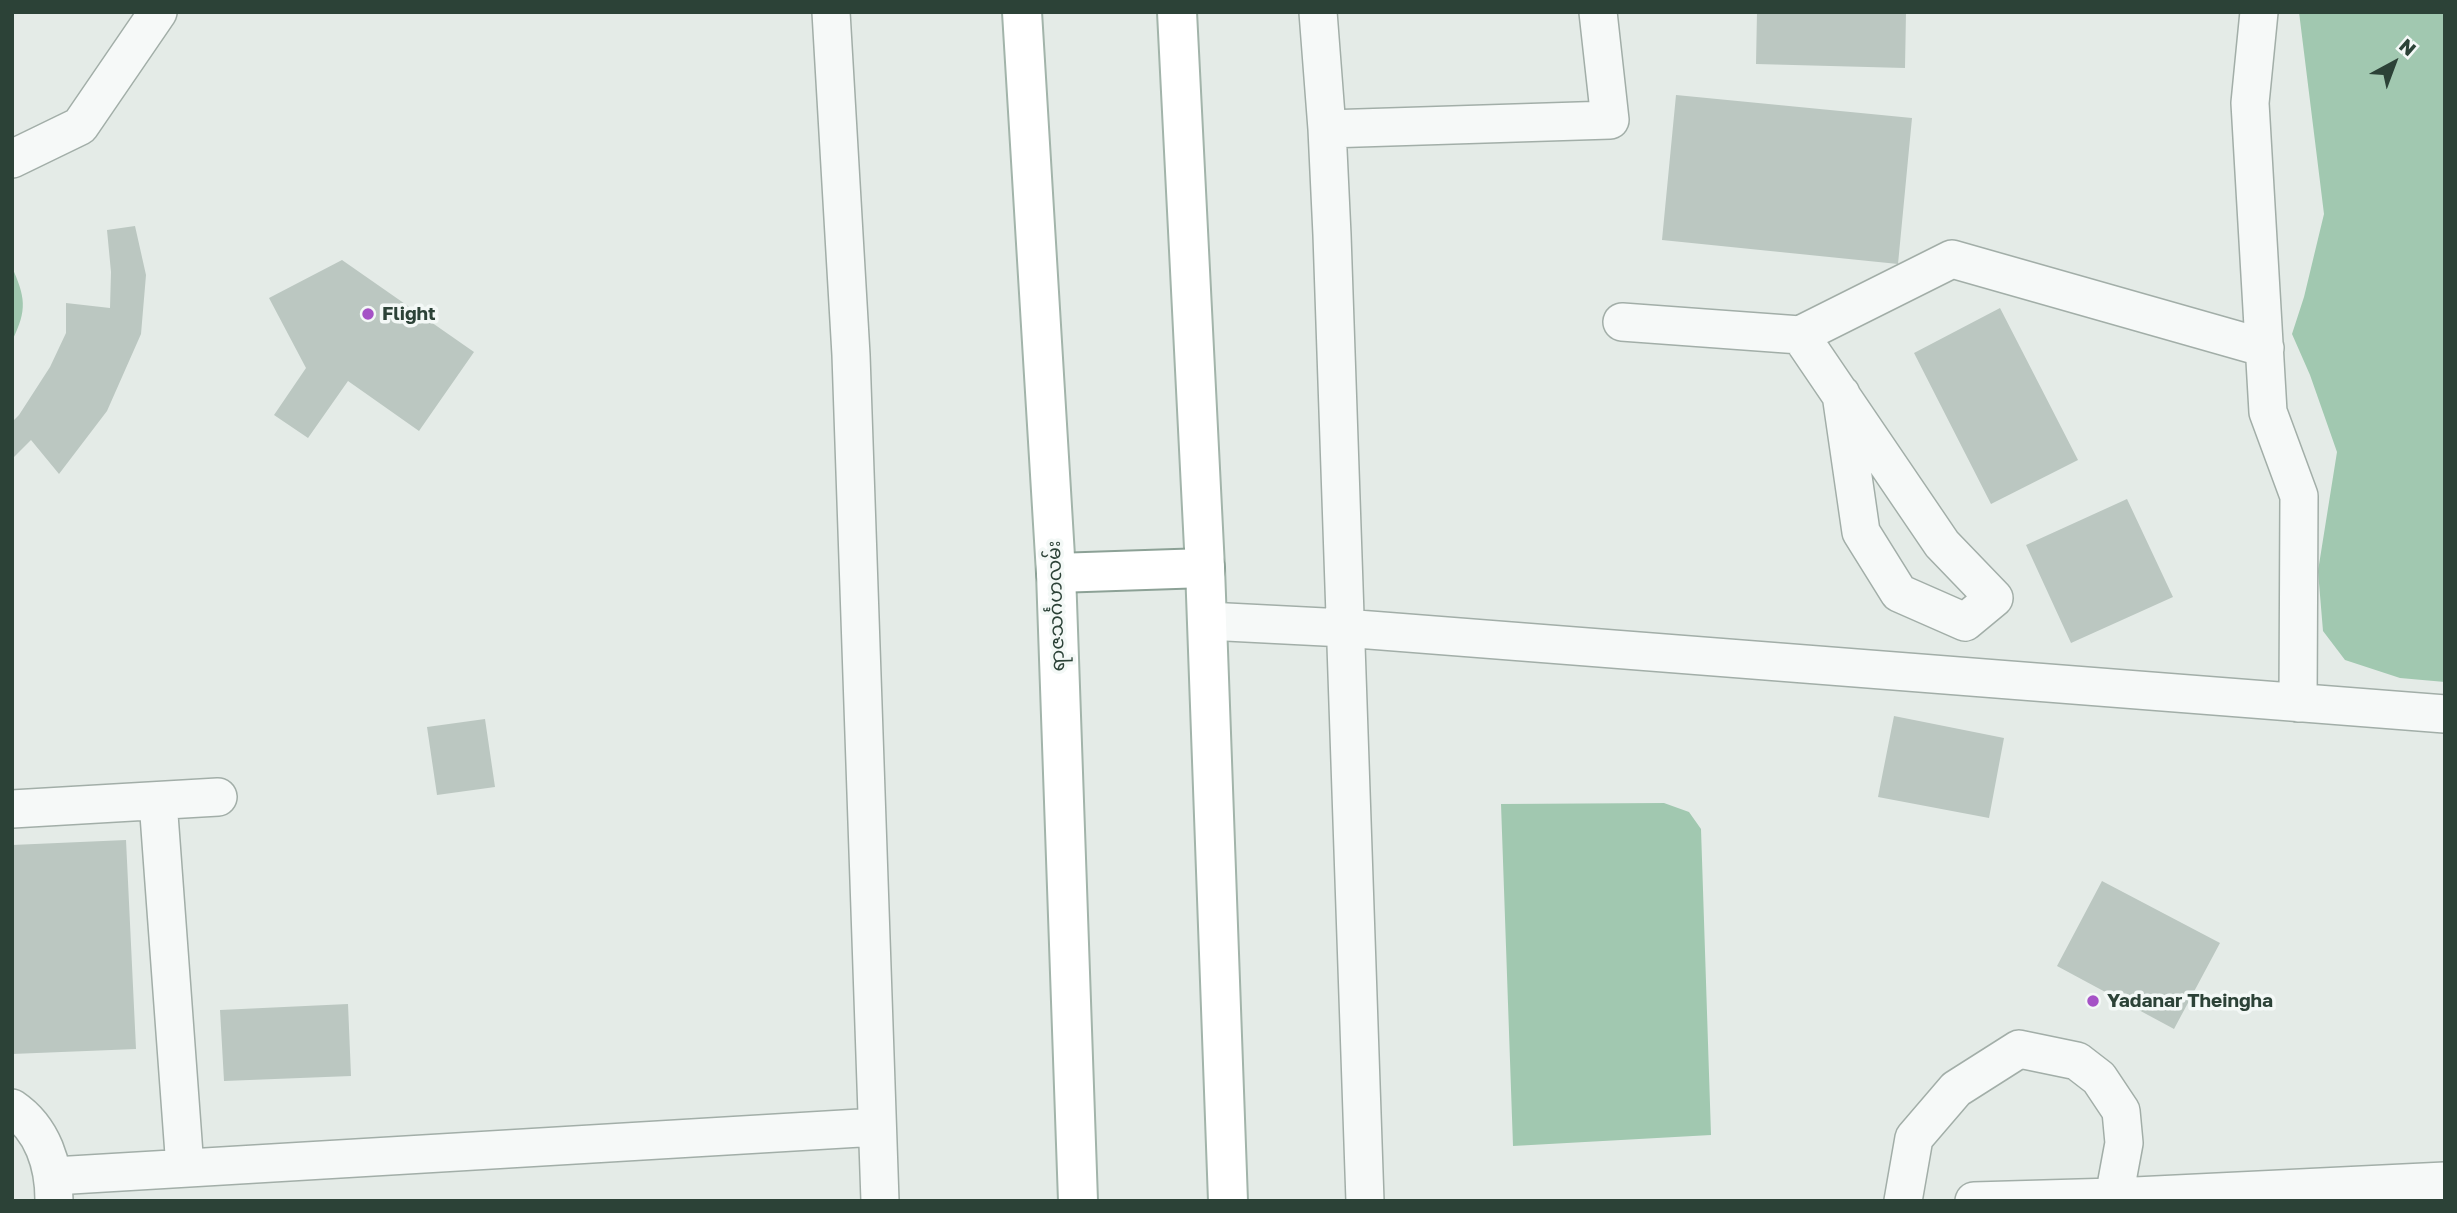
<!DOCTYPE html>
<meta charset="utf-8">
<style>
body{margin:0}
#map{position:relative;width:2457px;height:1213px;overflow:hidden;background:#e4ebe7;font-family:"Golos Text",sans-serif}
canvas{display:block}
.frame{position:absolute;inset:0;border:14px solid #2c4237;pointer-events:none}
.north{position:absolute;left:2359px;top:28px;width:70px;height:70px;-webkit-text-stroke:5px #f3f8f6;paint-order:stroke;rotate:41deg;font-size:19px;font-weight:700;line-height:28px;text-align:center;color:#2c4237}
.north::after{content:'';display:block;margin:auto;width:24px;height:32px;background:#2c4237;clip-path:polygon(50% 0,100% 100%,50% 72%,0 100%)}
</style>
<div id="map">
<canvas width="2457" height="1213"></canvas>
<div class="frame"></div>
<div class="north">N</div>
</div>
<script>
const c = document.querySelector('canvas').getContext('2d');
c.lineJoin = 'round';
function fill(path, color) {
  c.fillStyle = color;
  c.fill(path, 'evenodd');
}
function stroke(path, color, width, dash) {
  c.strokeStyle = color;
  c.lineWidth = width;
  c.lineCap = dash ? 'butt' : 'round';
  c.setLineDash(dash || []);
  c.stroke(path);
}
function label(font, color, halo, rows, align = 'center') {
  c.font = font + ' "Golos Text","Noto Sans Myanmar",sans-serif';
  c.lineWidth = 7;
  c.setLineDash([]);
  c.textBaseline = 'middle';
  c.strokeStyle = halo;
  c.fillStyle = color;
  for (const [text, x, y, turn = 0] of rows) {
    c.save();
    c.translate(x, y);
    c.rotate((+turn || 0) * Math.PI / 180);
    c.textAlign = isNaN(turn) ? turn : align;
    if (halo) c.strokeText(text, 0, 0);
    c.fillText(text, 0, 0);
    c.restore();
  }
}
fill(new Path2D(`
 M2299 12H2445V682L2400 678 2345 660 2323 631 2318 571 2337 452 2310 375 2292 334 2304 297 2324 214Z
 M12 267C25 297 28 309 12 341Z
 M1664 803 1689 812 1701 829 1711 1135 1513 1146 1501 804Z`), '#a1c8b0');
fill(new Path2D(`
 M1757 12H1906L1905 68 1756 64Z
 M1676 95 1912 118 1898 264 1662 240Z
 M135 226 146 275 141 334 107 411 59 474 31 440 12 459V422L19 415 50 367 66 333V303L110 308 111 272 107 230Z
 M342 260 474 352 419 431 348 381 308 438 274 415 306 368 269 298Z
 M2000 308 2078 460 1991 504 1914 353Z
 M2127 499 2173 597 2071 643 2026 545Z
 M1894 716 2004 738 1989 818 1878 797Z
 M485 719 495 787 437 795 427 727Z
 M126 840 136 1049 12 1054V845Z
 M2102 881 2220 943 2174 1029 2057 966Z
 M348 1004 351 1076 224 1081 220 1010Z`), '#bbc7c1');
const street = new Path2D(`
 M831 12 851 355 880 1201
 M1318 12 1327 129 1332 235 1365 1201
 M2259 12 2250 103 2268 412 2299 496 2298 703
 M1327 129 1610 120 1598 12
 M12 159 80 126 158 12
 M1622 322 1800 335 1942 544 1994 598 1965 622 1899 593 1861 532 1841 394
 M1800 335 1952 259 2265 348
 M1207 621 1344 628 2445 714
 M158 801 185 1168
 M12 809 218 797
 M12 1108C43 1129 54 1165 54 1200
 M54 1176 877 1127
 M1903 1201 1914 1138 1956 1089 2019 1049 2077 1061 2099 1078 2121 1111 2124 1143 2114 1197
 M1974 1201 2114 1197 2445 1181`);
const primary = new Path2D(`
 M1022 12 1056 573 1078 1201
 M1177 12 1205 568 1228 1201`);
const highway = new Path2D(`
 M1056 573 1205 568`);
stroke(street, '#a2aea8', 40);
stroke(primary, '#a2b4aa', 42);
stroke(highway, '#8ca196', 42);
stroke(street, '#f6f9f8', 37);
stroke(primary, '#fff', 38);
stroke(highway, '#fff', 38);
for (const [x, y, r, color] of [
 [368,314,7,"#a552c6"],
 [2093,1001,7,"#a552c6"]
]) {
  const dot = new Path2D();
  dot.arc(x, y, r, 0, 2 * Math.PI);
  c.fillStyle = color;
  c.fill(dot);
  stroke(dot, '#f3f8f6', 2.5);
}
label('bold 19px', '#2c4237', '#f3f8f6', [
 ["Flight",382,314],
 ["Yadanar Theingha",2107,1001]
], 'left');
label('19px', '#2c4237', '#f3f8f6', [
 ["ရာဇသင်္ဂဟလမ်း",1056,606,-92]
]);
</script>
